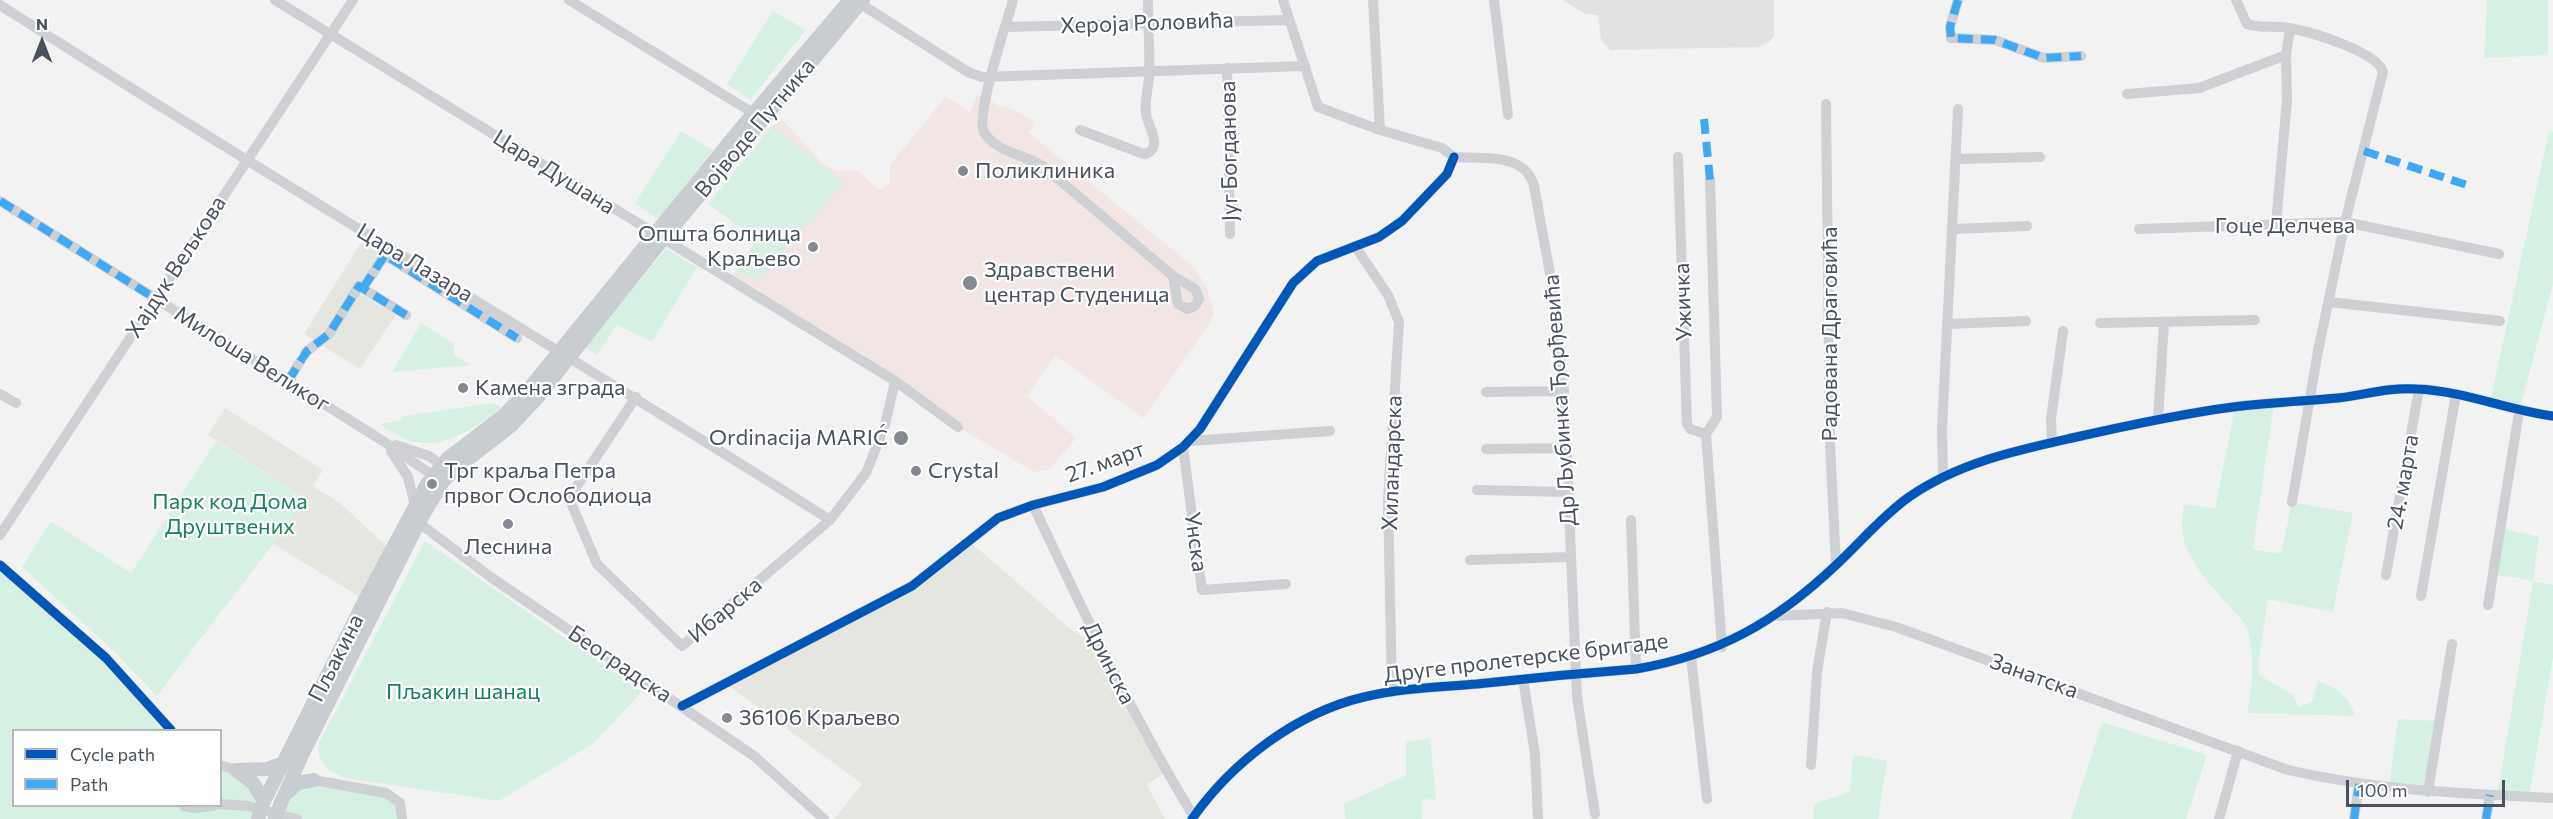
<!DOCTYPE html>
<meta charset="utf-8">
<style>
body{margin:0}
#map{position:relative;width:2553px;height:819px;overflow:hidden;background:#f2f2f2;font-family:Commissioner,sans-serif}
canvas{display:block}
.legend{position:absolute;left:12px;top:729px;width:210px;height:78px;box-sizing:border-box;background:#fff;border:2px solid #b6b9bf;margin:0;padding:8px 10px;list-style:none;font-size:18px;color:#49515f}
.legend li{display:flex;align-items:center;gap:12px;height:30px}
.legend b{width:30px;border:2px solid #b6b9bf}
.north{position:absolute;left:12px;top:12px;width:60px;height:60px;-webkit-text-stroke:4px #fff;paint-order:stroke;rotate:0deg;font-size:16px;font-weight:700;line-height:24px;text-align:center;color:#49515f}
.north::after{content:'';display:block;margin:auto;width:21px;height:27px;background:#49515f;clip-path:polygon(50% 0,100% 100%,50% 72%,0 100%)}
.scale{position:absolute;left:2346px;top:780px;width:159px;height:27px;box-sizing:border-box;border:3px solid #49515f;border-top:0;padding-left:8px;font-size:18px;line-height:21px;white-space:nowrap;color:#49515f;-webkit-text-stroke:4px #fff;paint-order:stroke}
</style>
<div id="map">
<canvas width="2553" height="819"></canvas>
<ul class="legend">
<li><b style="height:8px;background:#0057b8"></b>Cycle path</li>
<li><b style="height:8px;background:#3fa9f5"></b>Path</li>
</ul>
<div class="north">N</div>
<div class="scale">100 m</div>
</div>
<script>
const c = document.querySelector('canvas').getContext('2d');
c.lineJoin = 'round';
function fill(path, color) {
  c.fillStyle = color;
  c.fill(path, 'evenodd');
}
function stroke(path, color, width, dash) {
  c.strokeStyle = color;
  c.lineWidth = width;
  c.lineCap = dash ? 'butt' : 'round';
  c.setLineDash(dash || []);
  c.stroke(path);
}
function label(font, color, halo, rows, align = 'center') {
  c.font = font + ' Commissioner,sans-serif';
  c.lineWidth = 4.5;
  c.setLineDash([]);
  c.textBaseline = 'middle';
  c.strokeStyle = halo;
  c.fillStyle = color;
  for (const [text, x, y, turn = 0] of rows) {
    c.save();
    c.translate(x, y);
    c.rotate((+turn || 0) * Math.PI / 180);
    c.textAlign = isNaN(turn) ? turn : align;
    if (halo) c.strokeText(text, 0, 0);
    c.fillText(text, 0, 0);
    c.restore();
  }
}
fill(new Path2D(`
 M367 233 386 245 358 292 396 315 360 369 304 334Z
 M225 408 323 470 313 486 340 503 391 550 365 600 273 544 304 498 208 435Z
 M968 540 1073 631 1087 639 1095 636 1166 772 1147 785 1165 819H834L862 784 726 684 912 586Z`), '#e6e6e1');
fill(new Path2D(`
 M1562 0H1774V36L1769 42 1758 47 1610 50 1601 40 1598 15 1585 14Z`), '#e3e2e3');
fill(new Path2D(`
 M977 95 985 97 997 105 1013 109 1035 122 1029 133 1194 267 1206 286 1214 313 1208 326 1143 418 1055 355 1027 396 1076 438 1050 469 1034 472 958 427 730 280 757 239 708 204 772 126 783 120 823 164 837 171 855 170 862 174 878 189 883 188 890 183V165L946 96 970 112Z`), '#f1e6e4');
fill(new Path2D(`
 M2487 0H2548V55L2484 58Z
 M773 11 806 30 750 100 727 84Z
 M772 126 843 183 758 281 736 271 757 239 708 204Z
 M681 131 713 150 658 219 635 203Z
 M2549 131 2553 132V284L2519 412 2490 402Z
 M666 249 697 267 652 342 617 325 597 355 584 346Z
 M421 323 454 344V355L471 365 392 372Z
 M494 403 502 408C474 427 444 452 408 440 398 437 388 429 379 424L401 420 404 416Z
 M2274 403 2253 549 2281 554 2292 502 2353 513 2333 612 2268 599 2259 658V675L2293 695 2298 707 2312 702 2318 681C2336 687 2350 697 2355 716L2247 713C2253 694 2255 645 2246 626 2243 619 2233 611 2228 605 2201 573 2174 549 2184 504L2215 509 2235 407Z
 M216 441 304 498 273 544 157 696 114 651 22 567 51 521 131 573Z
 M2501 528 2539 537 2533 581 2553 585V658L2529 796H2497L2533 581 2493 574Z
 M425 541 642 692 594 743 499 801 352 779C332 774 315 766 319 743Z
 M0 565 61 617 171 730H14V806H220L221 765 258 790 255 819H0Z
 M2398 719 2440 721 2428 792 2389 788Z
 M2102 722 2207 755 2186 819H2071Z
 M1430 738 1436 799 1421 800 1422 819H1346L1344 804 1406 775V742Z
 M1853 755 1887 761 1878 819H1813L1814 804 1850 792Z
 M304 781 394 797 402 819H297L285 816 283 796Z`), '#d6f1e4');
stroke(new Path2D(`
 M296 368 307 351`), '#d0d2d5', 10, [10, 5]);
stroke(new Path2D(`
 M275 0 895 381 958 427
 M569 0 758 116
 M1013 0C1007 23 973 119 985 134 1000 154 1025 154 1044 167L1173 276 1195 289 1199 299 1195 306 1187 309 1178 304 1173 276
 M1283 0 1318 107 1380 130 1442 148 1454 157
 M1373 0 1380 130
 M1494 0 1508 115
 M1958 0 1950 27 1951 38 1995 40 2044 58 2081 56
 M2236 0 2247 24C2260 29 2275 25 2289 28 2309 31 2378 52 2383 72L2345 222 2318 351 2292 502
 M856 1 968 72 982 77 1305 66
 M0 5C274 181 555 346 830 520
 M1006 27 1288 20
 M1227 68 1230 234
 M2127 94 2199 88 2286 55 2290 28
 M1826 104 1830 444 1836 565
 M1080 130 1141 153 1146 154C1164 146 1147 126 1146 113 1144 99 1149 88 1149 75 1150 50 1148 25 1148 0
 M1454 157C1483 159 1525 152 1534 186L1555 301 1564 391 1577 697 1595 814
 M1678 157 1687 424 1690 429 1706 434
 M1956 159 2040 157
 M1710 180 1717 417 1706 434 1722 647
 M0 201 383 441 438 479
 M2276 224 2287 100 2286 55
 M1953 229 2027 226
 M2139 229 2345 222 2499 254
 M1355 246 1388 295 1399 322 1388 500 1392 692
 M363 288 385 255 517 338
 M2329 302 2500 321
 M2100 323 2255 320
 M1949 324 2026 321
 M307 351 329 334 359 286 406 315
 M288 381 296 368
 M1486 392 1564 391
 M0 394 16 403
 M636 397 569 498 597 564 682 646 830 520 866 473 885 425 895 381
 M2158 419 2164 322
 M1190 441 1330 431
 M2052 443 2051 419 2063 331
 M396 445 429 456 447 469
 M1183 447 1202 590 1286 584
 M1486 449 1567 448
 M391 451 408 477 415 506
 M1943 476 1942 429 1958 109
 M1477 490 1568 492
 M1033 505C1083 611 1133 717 1194 817
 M415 520 492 578 754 756 824 819
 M1631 520 1636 669
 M0 535 353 0
 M1470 560 1571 557
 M0 565 106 658 171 730
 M2386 575 2419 389
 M2421 596 2456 394
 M2488 605 2519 412
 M1774 616 1842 613 1896 627 2288 770C2380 791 2460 793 2553 798
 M1691 657 1707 799
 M1523 679 1535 754 1538 819
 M682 706 912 586 998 518 1033 505 1103 487 1157 465 1183 447 1200 429 1293 283 1317 261 1379 237 1402 221 1447 174 1454 157
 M220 765 236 770
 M1811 765 1817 672 1827 612
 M314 780 386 793 400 803 402 819
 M2428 792 2452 644
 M220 804 248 806 297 819
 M184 806 193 808 213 806
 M1192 819C1232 762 1296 713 1364 697 1400 688 1439 687 1477 684 1530 678 1583 673 1636 669 1718 655 1776 622 1836 565 1860 543 1882 516 1909 497 1958 463 2014 451 2072 438 2125 426 2179 414 2233 407 2268 403 2303 401 2338 398 2366 395 2387 387 2417 389 2464 391 2507 410 2553 416
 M2219 819 2238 751
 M2354 819 2359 784
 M2486 819 2490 795`), '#ced0d3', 10);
stroke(new Path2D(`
 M236 770 267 769 283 763
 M236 770 253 783 264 801
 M287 793 298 783 314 780
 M264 801 365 600 427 484 448 458 503 416 528 390 741 128 850 0
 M280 805 302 755 419 522 444 480 458 467 512 425 538 397 663 239 863 0`), '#c9cdd1', 14);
stroke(new Path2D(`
 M258 819 264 801
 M275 819 280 805`), '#c9cdd1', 14);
stroke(new Path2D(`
 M1958 0 1950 27 1951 38 1995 40 2044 58 2081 56
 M1704 119 1710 180
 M2364 151 2470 186
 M0 201 156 299
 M363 288 385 255 517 338
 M288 381 307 351 329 334 359 286 406 315
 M2354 819 2359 784
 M2486 819 2490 795`), '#3fa9f5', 8, [15, 8]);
stroke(new Path2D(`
 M0 565 106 658 171 730
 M682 706 912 586 998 518 1033 505 1103 487 1157 465 1183 447 1200 429 1293 283 1317 261 1379 237 1402 221 1447 174 1454 157
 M1192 819C1232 762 1296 713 1364 697 1400 688 1439 687 1477 684 1530 678 1583 673 1636 669 1718 655 1776 622 1836 565 1860 543 1882 516 1909 497 1958 463 2014 451 2072 438 2125 426 2179 414 2233 407 2268 403 2303 401 2338 398 2366 395 2387 387 2417 389 2464 391 2507 410 2553 416`), '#0057b8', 9);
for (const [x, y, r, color] of [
 [963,171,6,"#848992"],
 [813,247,6,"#848992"],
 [970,283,8,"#848992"],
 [463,388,6,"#848992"],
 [901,438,8,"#848992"],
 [916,471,6,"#848992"],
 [432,484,6,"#848992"],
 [508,524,6,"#848992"],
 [727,718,6,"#848992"]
]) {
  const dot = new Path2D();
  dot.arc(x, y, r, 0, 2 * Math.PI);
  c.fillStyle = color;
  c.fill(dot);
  stroke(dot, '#fff', 2);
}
label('22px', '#49515f', '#fff', [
 ["Хероја Роловића",1147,23,-2],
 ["Војводе Путника",755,128,-50],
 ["Југ Богданова",1229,151,-91],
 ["Цара Душана",554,172,32],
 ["Гоце Делчева",2285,226],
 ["Цара Лазара",415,263,31],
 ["Хајдук Вељкова",176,267,-57],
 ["Ужичка",1683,302,-92],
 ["Радована Драговића",1830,334,-90],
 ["Милоша Великог",252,359,32],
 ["Др Љубинка Ђорђевића",1560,400,-94],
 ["27. март",1105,462,-20],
 ["Хиландарска",1392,463,-88],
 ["24. марта",2403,482,-80],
 ["Унска",1196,542,82],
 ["Ибарска",725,610,-40],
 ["Пљакина",336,658,-63],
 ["Друге пролетерске бригаде",1526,658,-7],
 ["Дринска",1109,663,63],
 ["Београдска",620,664,34],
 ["Занатска",2034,676,20]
]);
label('22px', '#49515f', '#fff', [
 ["Поликлиника",975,171],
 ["Општа болница",801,234,"right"],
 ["Краљево",801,259,"right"],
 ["Здравствени",984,270],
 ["центар Студеница",984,295],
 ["Камена зграда",475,388],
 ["Ordinacija MARIĆ",888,438,"right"],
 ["Трг краља Петра",444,471],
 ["првог Ослободиоца",444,496],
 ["Crystal",928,471],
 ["Леснина",508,547,"center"],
 ["36106 Краљево",739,718]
], 'left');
label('22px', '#17835b', '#fff', [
 ["Парк код Дома",230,502],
 ["Друштвених",230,527],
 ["Пљакин шанац",463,692]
]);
</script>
